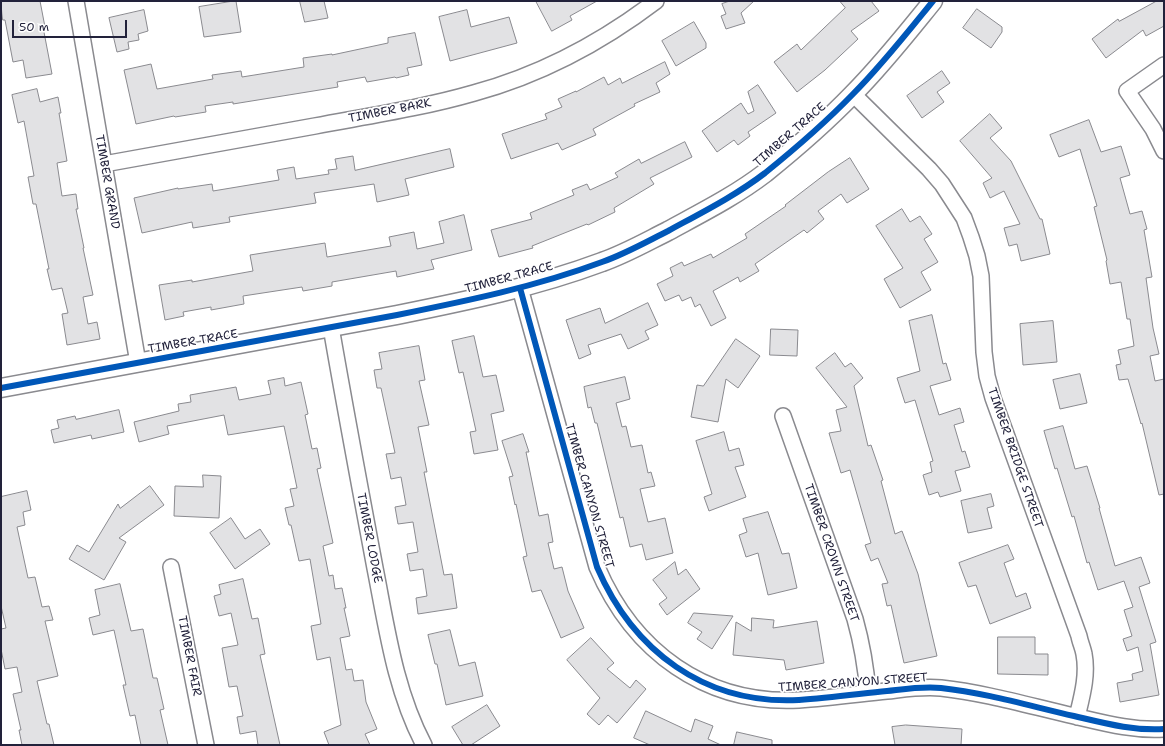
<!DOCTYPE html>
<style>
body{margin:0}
#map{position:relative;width:1165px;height:746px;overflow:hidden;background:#fff;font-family:"Shantell Sans",sans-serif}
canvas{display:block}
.frame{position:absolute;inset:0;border:2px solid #22223b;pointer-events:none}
.scale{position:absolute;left:12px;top:20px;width:115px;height:18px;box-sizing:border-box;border:2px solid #22223b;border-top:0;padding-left:5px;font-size:12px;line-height:14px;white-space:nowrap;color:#22223b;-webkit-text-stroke:3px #fff;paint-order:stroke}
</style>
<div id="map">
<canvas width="1165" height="746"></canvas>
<div class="frame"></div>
<div class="scale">50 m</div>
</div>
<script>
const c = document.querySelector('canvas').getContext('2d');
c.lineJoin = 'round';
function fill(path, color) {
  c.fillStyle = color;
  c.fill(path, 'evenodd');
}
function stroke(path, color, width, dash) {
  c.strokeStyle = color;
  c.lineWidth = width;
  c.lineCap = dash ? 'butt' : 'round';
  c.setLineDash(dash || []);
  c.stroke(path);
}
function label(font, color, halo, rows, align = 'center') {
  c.font = font + ' "Shantell Sans",sans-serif';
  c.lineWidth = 3.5;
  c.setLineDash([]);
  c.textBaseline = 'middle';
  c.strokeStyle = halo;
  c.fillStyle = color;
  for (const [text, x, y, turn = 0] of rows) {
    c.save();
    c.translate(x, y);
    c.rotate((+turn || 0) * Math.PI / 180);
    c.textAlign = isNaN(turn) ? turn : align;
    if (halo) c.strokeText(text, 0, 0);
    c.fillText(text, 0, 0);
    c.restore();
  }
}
const building = new Path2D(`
 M1 1H40L45 27H43L52 74 26 78 23 60 13 62 5 20H3Z
 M236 1 241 32 204 37 199 7Z
 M300 1H324L328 18 305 22Z
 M536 1H597L570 16 572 20 552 31Z
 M730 1H754L741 13 745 23 726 29 721 16 726 14 722 4Z
 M840 1H871L879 11 851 31 858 39 825 70 797 92 774 62 797 44 801 50 845 8Z
 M1157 1H1164V26L1146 36 1143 30 1106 58 1092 39 1118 19 1119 21Z
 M977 9 1002 27V32L991 48 963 28Z
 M144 10 148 31 138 34 139 40 128 42 129 49 117 52 109 18Z
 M467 10 471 27 509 17 517 43 450 61 439 17Z
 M694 22 706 43V48L676 66 662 41Z
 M415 33 422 65 407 68 409 75 396 78 395 77 367 82 365 77 337 82 338 87 233 104V102L205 106 206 112 175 117 174 116 136 124 124 70 151 64 157 89 213 79 212 75 241 71 242 77 304 67 303 58 332 54V55L388 43V38Z
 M665 62 670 74 656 83 660 92 634 104 635 106 593 129 596 135 562 150 558 143 511 159 502 134 547 119 545 114 562 107 558 99 576 91V92L604 77 608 85 620 78 622 83Z
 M942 71 950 83 937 92 944 102 922 118 907 96Z
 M758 85 776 113 748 132 750 136 738 145 734 140 717 152 702 131 741 103 748 114 754 111 748 92Z
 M37 89 40 102 58 97 61 113H59L67 161 57 163 62 196 76 194 78 209H76L84 248H83L93 295 83 297 88 324 97 322 100 339 67 345 62 314 68 313 62 288 52 290 47 269H49L36 204H33L28 177 34 176 24 121 18 123 12 95Z
 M990 114 1002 128 990 138 1011 161 1040 219H1042L1050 254 1021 261 1017 244 1009 246 1004 228 1020 224 1004 191 990 198 983 183 992 178 960 141Z
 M1089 120 1101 152 1121 146 1130 175 1120 178 1130 214 1142 211 1147 229 1144 230 1152 277 1146 278 1153 328 1159 354 1150 356 1155 381 1164 379V494L1159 495 1142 423 1141 424 1128 379 1119 380 1116 365 1121 364 1118 350 1134 346 1130 319H1127L1121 282 1110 284 1106 261 1107 260 1094 207 1097 206 1080 149 1059 157 1050 135Z
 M685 142 692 157 650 178 654 184 614 208 615 212 588 225 587 224 532 246 533 248 499 257 491 230 532 219 530 213 574 195 572 190 587 184 590 190 618 177 615 173 639 159 641 163Z
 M450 149 454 167 405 179 409 195 377 202 374 184 314 193 316 203 229 217 230 222 193 228 192 222 142 233 134 198 178 188V189L212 184 213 191 279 180 277 170 294 167 296 179 329 174 328 170 337 169 335 159 353 156 355 170Z
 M850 158 869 189 847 203 841 194 818 211 824 219 807 233 804 230 755 264 759 271 740 282 738 277 713 291 726 318 711 326 700 304 695 307 691 297 682 301 679 295 665 301 657 284 673 276 670 268 682 262 684 266 711 254 713 258 747 238 745 234 786 206 785 205 828 172Z
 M902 209 910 222 920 216 932 234 924 239 938 262 921 272 931 290 900 308 884 279 903 268 876 226Z
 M464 215 472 250 431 260 434 269 397 277 396 271 332 282V286L303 291 302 287 243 296 244 304 211 310V307L183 312 184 316 165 320 159 285 192 280V282L253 271 250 255 325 243 327 257 391 246 389 237 414 232 417 249 444 243 439 222Z
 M648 303 658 325 645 331 649 339 628 349 621 334 588 345 591 354 579 359 566 320 600 308 605 323Z
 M932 315 943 364 946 363 951 380 930 386 939 415 960 408 964 422 954 425 962 452 965 451 970 467 955 471 961 491 940 497 938 492 929 495 923 475 932 472 930 462 933 461 915 400 905 403 897 378 920 371 909 321Z
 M1053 321 1057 362 1023 365 1020 324Z
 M771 329 798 330 797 356 770 355Z
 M474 336 483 377 496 375 504 411 491 414 498 450 474 454 470 432 476 431 463 372 459 373 452 341Z
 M736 339 760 356 738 388 726 379 718 422 691 417 697 385 703 386Z
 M419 346 425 380 419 381 429 425 418 427 427 472H424L444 575 452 574 457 608 418 614 416 598 427 596 423 569 410 571 407 554 418 552 413 522 398 524 395 507 406 505 401 477 391 479 386 454 395 453 381 388H377L374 370 382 369 379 353Z
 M835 353 845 367 851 363 863 378 854 386 868 446 871 445 883 480 881 481 895 534 902 531 918 574 937 656 904 663 891 605 887 606 882 584 888 583 878 558 871 561 865 545 871 543 850 470 841 473 829 433 841 431 836 410 847 407 816 368Z
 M1080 374 1087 403 1060 409 1053 380Z
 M625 377 630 399 616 403 622 427 626 426 631 447 642 445 648 473 651 472 655 486 640 489 648 522 665 518 673 553 646 560 642 544 630 547 623 517 620 518 597 423H595L591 407 588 408 584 387Z
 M284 378 285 386 301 382 308 414 305 415 312 449 317 448 321 468 317 469 333 543 323 546 329 576 333 575 335 589 342 588 346 608H344L350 636 340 638 346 670 352 669 354 681 363 680 366 702 377 729 365 734 370 745H329L324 732 341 725 330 657 317 660 311 626 321 624 310 559 299 561 291 525H289L285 508 294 506 290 489 297 488 284 426 228 435 224 415 167 426 169 434 139 442 134 422 179 411 178 404 191 402 190 395 236 387 239 400 271 394 268 381Z
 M119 410 124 432 92 439 91 435 54 443 51 430 59 428 57 420 75 416 76 419Z
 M1063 426 1075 469 1087 466 1100 508H1099L1115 566 1141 557 1150 583 1139 587 1156 642 1150 644 1159 695 1120 702 1117 683 1133 680 1132 674 1143 671 1138 647 1127 651 1123 639 1132 636 1124 610 1133 607 1124 581 1098 590 1089 562 1087 563 1074 516 1072 517 1057 468 1055 469 1044 431Z
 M724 432 729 451 739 448 744 465 735 467 746 497 709 511 704 497 712 494 696 441Z
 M523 434 529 452H526L539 516 548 514 553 542 548 543 554 569 562 567 568 591 584 628 561 638 541 590 532 592 523 557 527 556 516 504 515 505 509 477 513 476 502 441Z
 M203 475 221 476 219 518 174 516 175 486 203 487Z
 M150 486 164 505 119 538 126 542 104 580 69 559 77 545 89 552 118 504 120 508Z
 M27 491 31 510 23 512 25 525 17 527 28 578 35 577 42 607 49 606 53 620 45 621 58 676 37 681 47 724H49L54 745H22L19 730H21L13 694 22 692 17 667 5 669 1 649V629L6 628 1 606V497Z
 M991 494 994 506 987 508 992 528 968 533 961 501Z
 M768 512 782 554 789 553 797 588 768 595 758 553 746 557 739 535 747 532 743 519Z
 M231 518 245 539 260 529 270 544 235 569 210 533Z
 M1008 545 1014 559 1004 563 1016 597 1026 593 1031 608 990 624 976 585 968 587 959 563Z
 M675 562 678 575 686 569 700 589 667 615 659 604 667 598 653 580Z
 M243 579 252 619 258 618 265 654 260 655 280 745H258L256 731 240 734 237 717 243 716 237 686 229 687 222 648 238 645 231 613 219 616 214 596 221 594 219 585Z
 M120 584 131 631 143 629 153 678H157L164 709 160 710 168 745H141L135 715 130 716 123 685H126L114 630 93 635 89 618 100 615 95 590Z
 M694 613 733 616 712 649 697 639 702 632 688 623Z
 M752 618 774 620 773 628 817 621 824 663 786 670 784 660 733 655 736 622 751 631Z
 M450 630 459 666 475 662 483 696 446 705 437 664H435L428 635Z
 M998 637H1035V654H1048V675L998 674Z
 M591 638 614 663 607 669 630 688 636 680 646 689 617 723 608 715 599 725 587 714 600 698 567 660Z
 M487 705 500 726 471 745H463L452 727Z
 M646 711 691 732 695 719 713 726 708 739 721 745H650L634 738Z
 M906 725 962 729 961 745H895L892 727Z
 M737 732 772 740V745H734Z`);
fill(building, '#e2e2e4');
stroke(building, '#8a8a8f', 1);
const minor = new Path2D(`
 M76 1 138 363
 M1164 65 1127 91 1153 129 1164 151
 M853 94 929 169 942 184 964 218 971 237 977 256 981 276 984 352 987 376 993 398 1079 636C1080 642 1083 648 1084 654 1088 675 1082 696 1077 717
 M104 164C174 151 245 139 315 126 368 116 422 108 474 93 540 75 602 42 656 1
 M520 288 597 567C633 651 705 705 799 700 829 698 858 694 887 691 905 689 923 686 941 688 986 693 1030 706 1074 716 1104 723 1133 731 1164 729
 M331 327C345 408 360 488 375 568 387 629 395 690 424 745
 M783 416 855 619C862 644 866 668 868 693
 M171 567 206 745`);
const tertiary = new Path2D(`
 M1 388 397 315C466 301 535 287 602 262 625 254 646 242 668 231 701 213 735 196 765 173 796 148 826 122 853 94 882 65 907 33 933 1`);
stroke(minor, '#8a8a8f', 18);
stroke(tertiary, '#8a8a8f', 21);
stroke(minor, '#fff', 15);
stroke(tertiary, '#fff', 18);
stroke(new Path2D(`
 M520 288 597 567C633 651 705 705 799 700 829 698 858 694 887 691 905 689 923 686 941 688 986 693 1030 706 1074 716 1104 723 1133 731 1164 729
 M1 388 397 315C466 301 535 287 602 262 625 254 646 242 668 231 701 213 735 196 765 173 796 148 826 122 853 94 882 65 907 33 933 1`), '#0057b8', 6);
label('12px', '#22223b', '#fff', [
 ["TIMBER BARK",390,111,-11],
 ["TIMBER TRACE",790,135,-41],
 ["TIMBER GRAND",107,182,80],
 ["TIMBER TRACE",509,278,-15],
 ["TIMBER TRACE",193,342,-10],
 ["TIMBER BRIDGE STREET",1015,458,71],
 ["TIMBER CANYON STREET",589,496,74],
 ["TIMBER LODGE",369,538,79],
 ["TIMBER CROWN STREET",831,553,71],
 ["TIMBER FAIR",189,656,79],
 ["TIMBER CANYON STREET",853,683,-4]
]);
</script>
